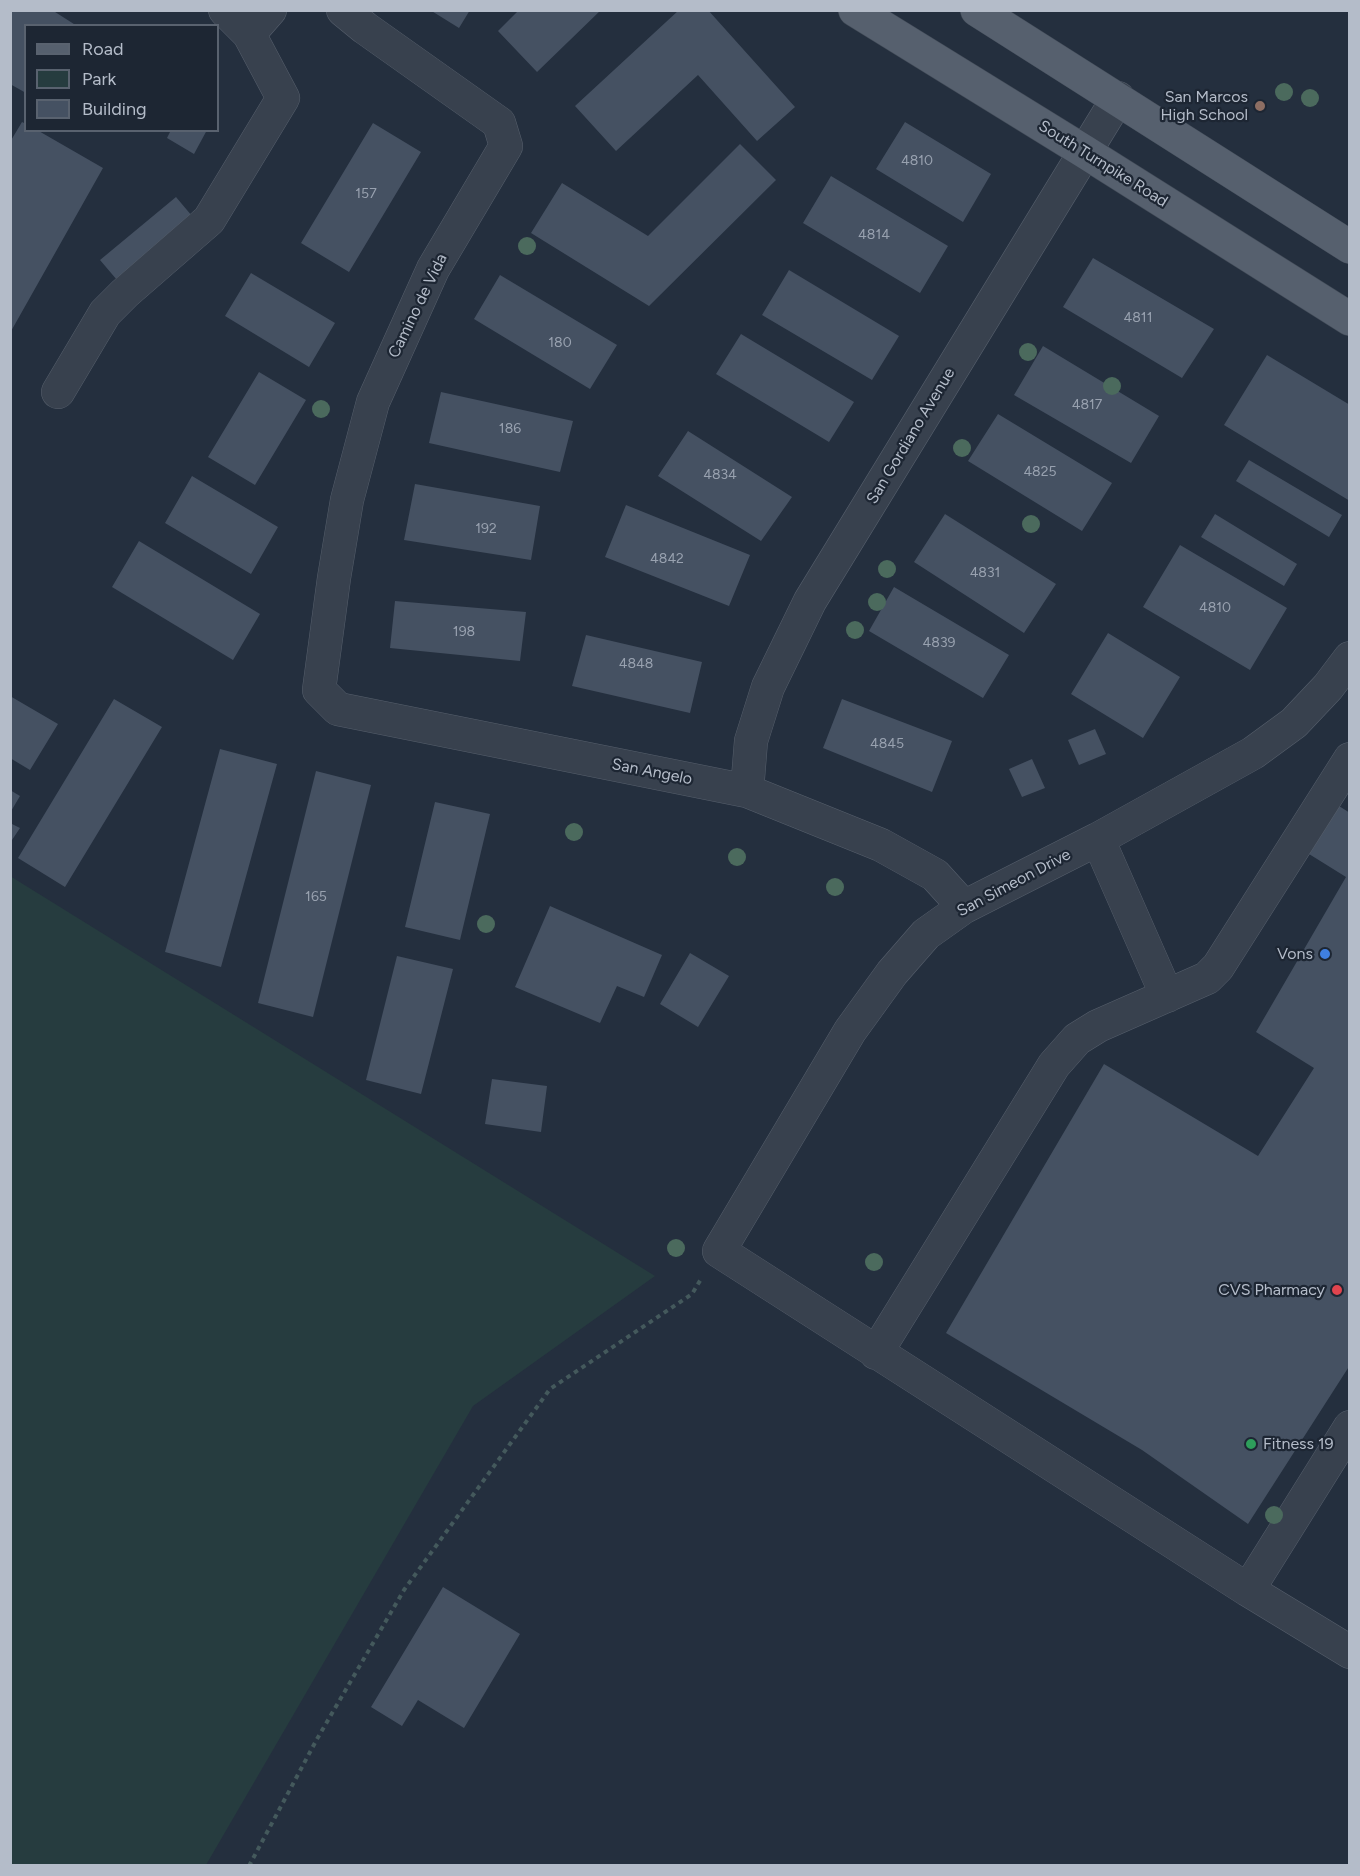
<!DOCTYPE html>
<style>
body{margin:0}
#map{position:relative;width:1360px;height:1876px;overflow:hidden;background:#242f3e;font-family:Figtree,sans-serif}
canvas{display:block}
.frame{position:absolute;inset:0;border:12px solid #b4bcc9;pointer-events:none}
.legend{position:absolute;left:24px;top:24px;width:195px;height:108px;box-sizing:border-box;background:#1d2633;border:2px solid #59626f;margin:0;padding:8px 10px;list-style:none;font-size:18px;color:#b4bcc9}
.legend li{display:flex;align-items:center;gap:12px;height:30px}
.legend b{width:30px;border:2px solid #59626f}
</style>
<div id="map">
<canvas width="1360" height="1876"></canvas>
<div class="frame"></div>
<ul class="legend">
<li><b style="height:8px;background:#56606e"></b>Road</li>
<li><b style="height:16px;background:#263c3f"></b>Park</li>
<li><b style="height:16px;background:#455162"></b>Building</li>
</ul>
</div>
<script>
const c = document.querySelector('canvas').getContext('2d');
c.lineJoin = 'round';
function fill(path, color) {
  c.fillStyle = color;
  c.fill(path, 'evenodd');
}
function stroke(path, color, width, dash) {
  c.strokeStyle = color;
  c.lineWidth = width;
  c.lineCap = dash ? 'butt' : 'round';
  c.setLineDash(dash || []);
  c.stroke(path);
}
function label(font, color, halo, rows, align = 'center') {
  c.font = font + ' Figtree,sans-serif';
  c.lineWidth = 4.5;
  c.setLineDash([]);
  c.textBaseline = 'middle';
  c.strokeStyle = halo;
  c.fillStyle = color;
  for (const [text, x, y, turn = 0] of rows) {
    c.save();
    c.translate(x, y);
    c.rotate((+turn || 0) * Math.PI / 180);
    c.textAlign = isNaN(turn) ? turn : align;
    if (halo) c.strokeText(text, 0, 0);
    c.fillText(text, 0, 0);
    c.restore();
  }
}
fill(new Path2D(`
 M10 876 655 1276 473 1406 206 1865H11Z`), '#263c3f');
fill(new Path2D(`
 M10 10H52L77 26H26V93L10 84Z
 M430 10H470L459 28Z
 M519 10H601L537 72 498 31Z
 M679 10H708L795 107 757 141 698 75 616 151 575 106Z
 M22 122 26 124V130H37L103 168 10 333V142Z
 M905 122 991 174 963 222 876 169Z
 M373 123 421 152 349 272 301 243Z
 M171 130H207L194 154 167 138Z
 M740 144 776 180 649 306 531 233 562 183 648 236Z
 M831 176 948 246 920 293 803 223Z
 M176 197 192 216 117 280 100 260Z
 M1093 258 1214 329 1182 378 1063 307Z
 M789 270 899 336 872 380 762 315Z
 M251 273 335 323 309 367 225 316Z
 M500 275 617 345 590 389 474 319Z
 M741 334 854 402 829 442 716 374Z
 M1043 346 1159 416 1131 463 1014 395Z
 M1267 355 1350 405V501L1224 425Z
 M259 372 306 400 255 485 208 457Z
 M441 392 573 421 560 472 429 443Z
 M998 414 1112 483 1082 531 968 461Z
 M688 431 792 497 761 541 658 476Z
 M1249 460 1342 515 1329 537 1236 481Z
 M192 476 278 527 251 574 165 523Z
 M415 484 540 506 531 560 404 540Z
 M626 505 750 555 729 606 605 557Z
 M945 514 1056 584 1024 633 914 562Z
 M1215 514 1297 564 1284 586 1201 537Z
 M139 541 260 614 233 660 112 587Z
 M1180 545 1287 608 1250 670 1143 607Z
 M894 587 1009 655 983 698 869 631Z
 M395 601 526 612 520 661 390 648Z
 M1108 633 1180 677 1143 738 1071 694Z
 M586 635 702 662 690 713 572 686Z
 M10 696 58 724 30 770 10 758Z
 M114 699 162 727 65 887 18 858Z
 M842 699 952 741 932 792 823 748Z
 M1095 729 1106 754 1079 765 1068 740Z
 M220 749 277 764 221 967 165 952Z
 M1032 759 1045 788 1022 797 1009 769Z
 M316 771 371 785 313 1017 258 1003Z
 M10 790 20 796 10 813Z
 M435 802 490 814 460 940 405 927Z
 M1339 806 1350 813V1365L1248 1524 1142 1450 946 1333 1104 1064 1258 1156 1314 1068 1256 1032 1346 877 1309 854Z
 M10 823 20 828 10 843Z
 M550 906 662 955 644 997 617 986 600 1023 515 987Z
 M690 953 729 976 698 1027 660 1004Z
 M397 956 453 969 421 1094 366 1080Z
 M492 1079 547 1086 541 1132 485 1124Z
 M443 1587 520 1634 464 1728 418 1700 402 1726 371 1707Z`), '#455162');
const minor = new Path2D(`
 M225 10 249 34
 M343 10 365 28 499 123 506 146 433 269 373 402 347 500 334 578 319 690 338 709 747 791 881 845 935 875 964 907
 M58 392 105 313 125 293 209 220 283 98 249 34 270 10
 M1350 658 1328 687 1294 723 1253 753 1098 839 964 907 926 934 892 973 850 1031 719 1251 1248 1590 1350 1652
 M747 791 751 741 768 687 810 601 1118 98
 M1098 839 1167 996
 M876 1353 1054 1065 1077 1039 1098 1026 1207 978 1218 967 1350 759
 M1248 1590 1350 1427`);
const major = new Path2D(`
 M855 10 1085 152 1350 319
 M977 10 1350 247`);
stroke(minor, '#565f6c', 34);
stroke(major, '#414a57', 34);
stroke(new Path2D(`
 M249 1866 317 1739 404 1590 550 1389 692 1294 701 1279`), '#44595c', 4, [4.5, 4.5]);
stroke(minor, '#38414e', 33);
stroke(major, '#56606e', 33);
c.fillStyle = '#4b6a5d';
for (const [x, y] of [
 [1284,92],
 [1310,98],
 [527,246],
 [1028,352],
 [1112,386],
 [321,409],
 [962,448],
 [1031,524],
 [887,569],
 [877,602],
 [855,630],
 [574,832],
 [737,857],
 [835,887],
 [486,924],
 [676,1248],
 [874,1262],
 [1274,1515]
]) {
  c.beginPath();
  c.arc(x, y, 9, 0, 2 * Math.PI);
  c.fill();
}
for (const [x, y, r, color] of [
 [1260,106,6,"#8d6e63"],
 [1325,954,6,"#3f7fe0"],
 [1337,1290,6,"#e0444e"],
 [1251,1444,6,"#2e9e5b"]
]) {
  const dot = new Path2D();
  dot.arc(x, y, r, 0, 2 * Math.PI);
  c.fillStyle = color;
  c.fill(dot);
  stroke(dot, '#1d2633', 2);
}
label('14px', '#98a1af', null, [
 ["4810",917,161],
 ["157",366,194],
 ["4814",874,235],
 ["4811",1138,318],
 ["180",560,343],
 ["4817",1087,405],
 ["186",510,429],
 ["4825",1040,472],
 ["4834",720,475],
 ["192",486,529],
 ["4842",667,559],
 ["4831",985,573],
 ["4810",1215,608],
 ["198",464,632],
 ["4839",939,643],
 ["4848",636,664],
 ["4845",887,744],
 ["165",316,897]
]);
label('16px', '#b4bcc9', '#1d2633', [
 ["San Marcos",1248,97],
 ["High School",1248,115],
 ["Vons",1313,954],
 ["CVS Pharmacy",1325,1290],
 ["Fitness 19",1263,1444,"left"]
], 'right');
label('16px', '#b4bcc9', '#1d2633', [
 ["South Turnpike Road",1103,164,32],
 ["Camino de Vida",418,306,-64],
 ["San Gordiano Avenue",911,436,-59],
 ["San Angelo",652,772,11],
 ["San Simeon Drive",1014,883,-28]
]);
</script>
